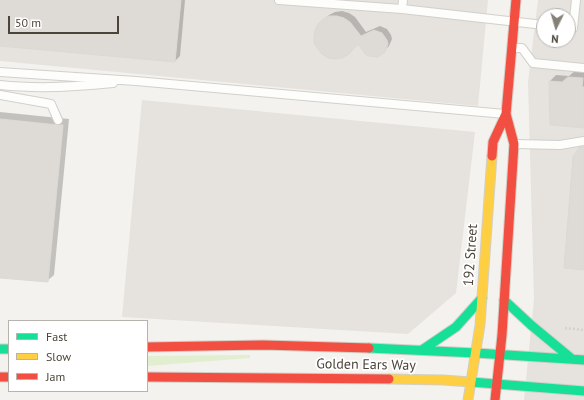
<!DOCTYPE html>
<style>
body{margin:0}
#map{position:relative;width:584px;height:400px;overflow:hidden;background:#f4f2ee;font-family:"PT Sans",sans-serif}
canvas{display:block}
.legend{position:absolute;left:8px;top:320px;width:140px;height:72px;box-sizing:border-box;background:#fff;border:1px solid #b7b4b0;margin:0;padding:5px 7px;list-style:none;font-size:12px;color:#4b4439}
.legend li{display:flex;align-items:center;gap:8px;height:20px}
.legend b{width:20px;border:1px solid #b7b4b0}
.north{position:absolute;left:536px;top:8px;width:40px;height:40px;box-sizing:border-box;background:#fff;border:1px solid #b7b4b0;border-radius:50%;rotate:185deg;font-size:11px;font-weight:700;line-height:16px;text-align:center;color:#4b4439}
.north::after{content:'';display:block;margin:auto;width:14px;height:18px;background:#868178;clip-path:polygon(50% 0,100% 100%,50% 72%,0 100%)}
.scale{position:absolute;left:8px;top:16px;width:111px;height:18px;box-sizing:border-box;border:2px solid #4b4439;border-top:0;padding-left:5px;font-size:12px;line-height:14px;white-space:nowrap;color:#4b4439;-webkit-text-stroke:3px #fff;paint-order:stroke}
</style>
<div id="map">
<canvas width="584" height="400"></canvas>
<ul class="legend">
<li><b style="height:5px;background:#16e098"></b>Fast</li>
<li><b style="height:5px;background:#ffcf43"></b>Slow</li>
<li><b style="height:5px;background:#f24e42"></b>Jam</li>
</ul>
<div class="north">N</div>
<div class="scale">50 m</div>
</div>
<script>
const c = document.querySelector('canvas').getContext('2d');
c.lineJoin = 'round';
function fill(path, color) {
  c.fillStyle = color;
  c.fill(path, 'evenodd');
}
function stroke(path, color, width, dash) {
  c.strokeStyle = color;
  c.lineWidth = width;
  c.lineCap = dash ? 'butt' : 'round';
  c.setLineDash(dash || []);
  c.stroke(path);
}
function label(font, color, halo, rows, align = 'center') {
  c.font = font + ' "PT Sans",sans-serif';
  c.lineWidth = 3.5;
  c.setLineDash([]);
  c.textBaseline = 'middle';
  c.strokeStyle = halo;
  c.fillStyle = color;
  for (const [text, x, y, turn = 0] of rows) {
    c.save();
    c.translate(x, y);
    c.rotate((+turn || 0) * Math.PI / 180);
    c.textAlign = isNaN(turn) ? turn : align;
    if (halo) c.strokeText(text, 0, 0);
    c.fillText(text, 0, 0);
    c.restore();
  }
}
fill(new Path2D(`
 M0 0H488L478 106 0 61Z
 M538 0H584V400H524L534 299 528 82ZM544 16H568V40H544Z
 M142 100 475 132 456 293 408 334 122 317Z`), '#e6e2de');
fill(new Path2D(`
 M250 355V358L147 366V356Z`), '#e1eecf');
fill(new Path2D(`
 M0 0H185L180 56 175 61 0 45Z
 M342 11 349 13 355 17 366 32 380 26 387 29 391 35 392 39 389 46 384 51 358 42 319 25 329 15 335 12Z
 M575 71 584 72V127L550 81 556 75 569 76Z
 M0 112 69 119 54 275 47 281 0 277Z`), '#0003');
const building = new Path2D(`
 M0 0H181L175 62 0 46Z
 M330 16H337L344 18 350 22 361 36 374 30 382 33 387 40 388 44 385 52 378 57 369 56 365 54 358 44 349 54 342 58 335 59 328 58 322 54 318 49 314 43V37L315 30 318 24 323 19Z
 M568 77 583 78 582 87H584V128L550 125 549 81 562 82Z
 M0 119 58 125H63L48 282 0 278Z
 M580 147H584V270L564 268 573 157Z`);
fill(building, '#dedbd6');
stroke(building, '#dcd9d4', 1);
const lane = new Path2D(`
 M279 0 402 9 544 25
 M402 9 403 0
 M568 28H573L576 0
 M514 48H522L533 63 584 68
 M0 72 136 81 505 114
 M0 85C37 89 76 87 113 83
 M0 95 51 104 58 120
 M515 144 560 145 584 141`);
const fast = new Path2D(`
 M504 300 531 325 572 359
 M369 348 476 353
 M0 349H9
 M422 350 456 327 482 298
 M476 353 584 360
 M471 382 584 391`);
const slow = new Path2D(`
 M389 379 443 380 471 382
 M468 400 480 325 492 156`);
const jam = new Path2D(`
 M492 156 493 142 506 114 516 0
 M147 347 263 345 369 348
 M0 377H9
 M147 377 389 379
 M495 400 502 335 514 144 506 114`);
stroke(lane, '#d2d0cb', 10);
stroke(fast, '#d3cfc5', 11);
stroke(slow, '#d3cfc5', 11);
stroke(jam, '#d3cfc5', 11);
stroke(new Path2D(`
 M565 328 584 330`), '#d3d2cc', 2.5, [2, 2]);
stroke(lane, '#fdfdfc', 8);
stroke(fast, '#16e098', 9);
stroke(slow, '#ffcf43', 9);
stroke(jam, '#f24e42', 9);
label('14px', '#4b4439', '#fff', [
 ["192 Street",471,255,-86],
 ["Golden Ears Way",366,365,1]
]);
</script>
